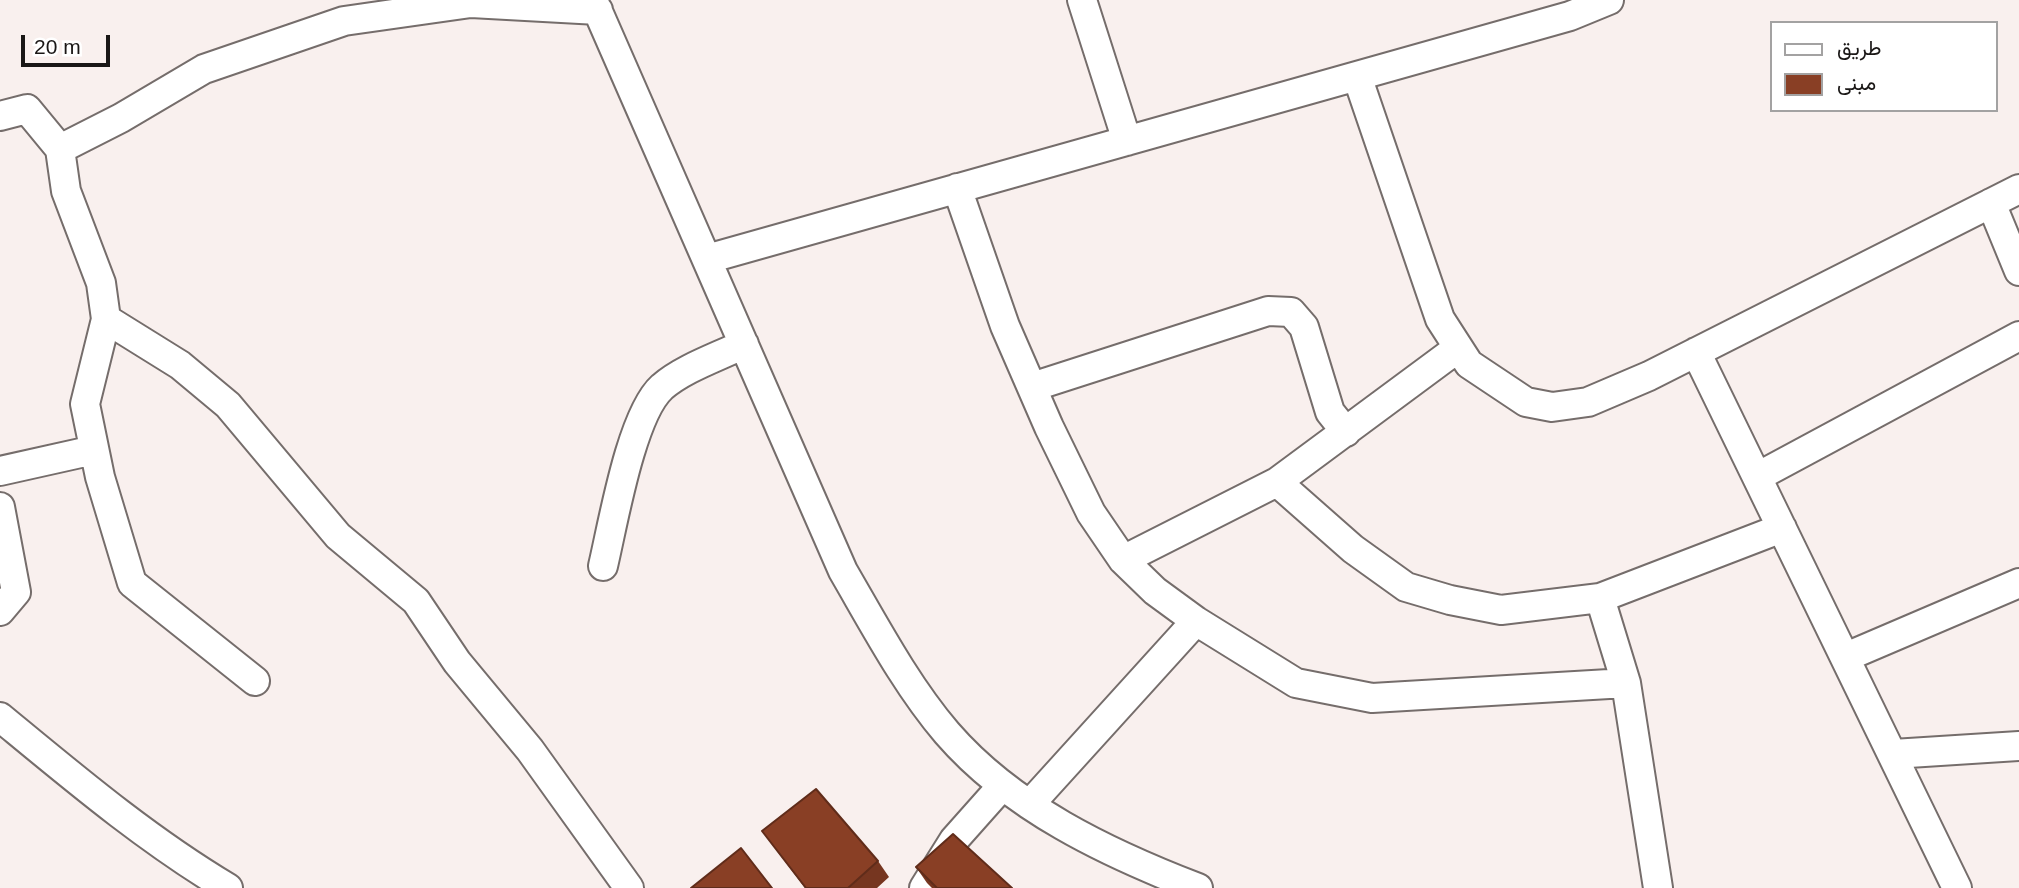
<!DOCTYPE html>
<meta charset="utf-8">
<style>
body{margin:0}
#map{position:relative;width:2019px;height:888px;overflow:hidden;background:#f9f0ee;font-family:Arial,Vazirmatn,sans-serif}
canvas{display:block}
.legend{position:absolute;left:1770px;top:21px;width:228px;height:91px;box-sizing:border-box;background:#fff;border:2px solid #a3a2a2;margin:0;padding:9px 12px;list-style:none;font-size:21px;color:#1a1716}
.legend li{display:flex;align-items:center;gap:14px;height:35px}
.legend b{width:35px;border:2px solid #a3a2a2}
.scale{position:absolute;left:21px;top:35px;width:89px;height:32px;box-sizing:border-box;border:4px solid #1a1716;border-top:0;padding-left:9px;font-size:21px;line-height:24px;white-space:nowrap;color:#1a1716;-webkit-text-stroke:5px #fff;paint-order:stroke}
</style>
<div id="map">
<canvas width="2019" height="888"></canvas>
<ul class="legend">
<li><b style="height:9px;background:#fff"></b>طريق</li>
<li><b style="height:19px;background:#893f25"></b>مبنى</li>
</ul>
<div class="scale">20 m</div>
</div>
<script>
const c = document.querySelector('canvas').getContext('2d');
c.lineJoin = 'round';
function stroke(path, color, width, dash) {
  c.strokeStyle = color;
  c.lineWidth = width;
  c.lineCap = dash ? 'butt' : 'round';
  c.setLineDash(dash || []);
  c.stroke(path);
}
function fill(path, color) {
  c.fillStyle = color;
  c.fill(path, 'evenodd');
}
const street = new Path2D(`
 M593 0 843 571C875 626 906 685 947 733 1012 808 1107 853 1198 888
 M1082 0 1127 141
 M1357 76 1440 319 1469 364 1526 402 1552 407 1588 402 1649 376 2019 189
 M0 116 27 109 60 149 121 118 204 69 344 21 471 3 598 10
 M60 149 66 191 101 283 106 319 180 365 228 405 338 536 416 601 457 662 530 750 629 888
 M957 188 1005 326 1049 427 1091 513 1123 560 1155 591 1196 621 1296 683 1372 698 1626 683
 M1991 203 2019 271
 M707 259 1570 16 1609 0
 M106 319 85 404 100 477 132 583 255 681
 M1696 352 1957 888
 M1032 387 1268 311 1291 312 1304 327 1330 412 1346 432
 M0 471 94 450
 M1757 477 2019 336
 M1277 482 1353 549 1406 587 1450 600 1501 610 1600 598
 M0 507 16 592 0 611
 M1123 560 1277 482 1458 348
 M603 566C613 524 631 415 662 387 684 368 718 357 744 344
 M1846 657 2019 583
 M0 717C74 778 146 839 228 888
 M1893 754 2019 746
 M1030 804 1196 621
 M924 888 954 840 1002 786
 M1658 888 1626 683 1600 598 1782 528`);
stroke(street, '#756d6b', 32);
stroke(street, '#fff', 28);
fill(new Path2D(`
 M762 831 878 861 889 877 877 888H805Z
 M916 867 1012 888H932L927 883Z`), '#763620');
const building = new Path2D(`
 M816 789 878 861 848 888H806L762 831Z
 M953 834 1012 888H937L916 867Z
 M741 848 772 888H691Z`);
fill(building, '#893f25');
stroke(building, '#602c1a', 2);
</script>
